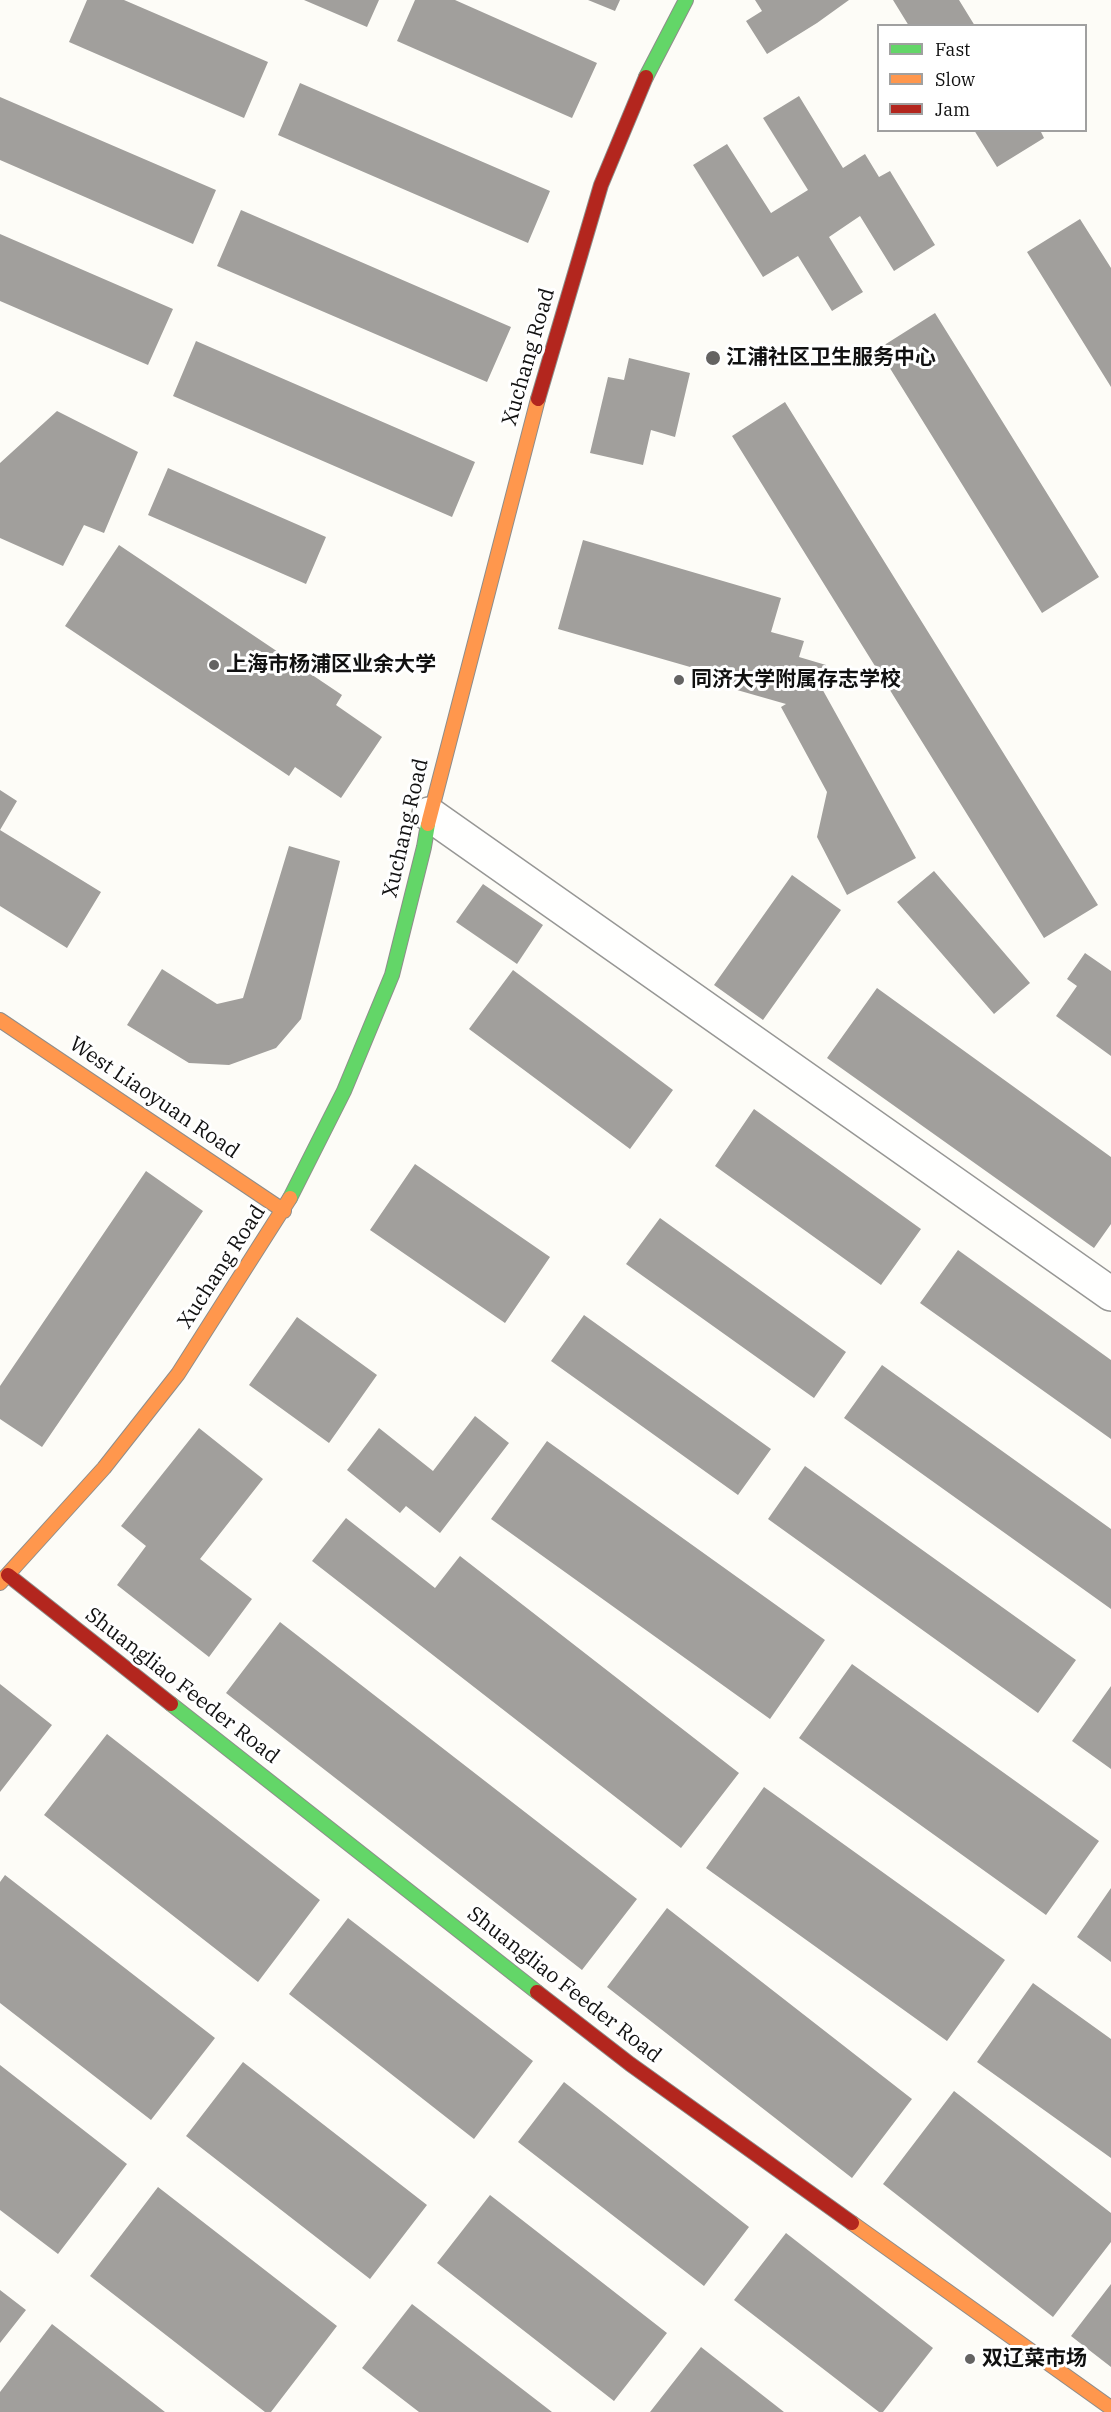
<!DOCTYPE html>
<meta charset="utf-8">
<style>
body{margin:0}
#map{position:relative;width:1111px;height:2412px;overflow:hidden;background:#fdfcf7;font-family:"IBM Plex Serif",serif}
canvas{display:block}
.legend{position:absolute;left:877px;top:24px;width:210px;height:108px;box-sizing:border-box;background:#fff;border:2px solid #a0a0a0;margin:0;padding:8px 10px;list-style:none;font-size:18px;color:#111}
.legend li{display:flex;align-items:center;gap:12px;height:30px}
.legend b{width:30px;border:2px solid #a0a0a0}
</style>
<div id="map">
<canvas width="1111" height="2412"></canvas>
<ul class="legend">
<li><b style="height:8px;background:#63d668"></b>Fast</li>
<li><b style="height:8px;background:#ff974d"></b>Slow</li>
<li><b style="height:8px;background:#b3261e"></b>Jam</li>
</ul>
</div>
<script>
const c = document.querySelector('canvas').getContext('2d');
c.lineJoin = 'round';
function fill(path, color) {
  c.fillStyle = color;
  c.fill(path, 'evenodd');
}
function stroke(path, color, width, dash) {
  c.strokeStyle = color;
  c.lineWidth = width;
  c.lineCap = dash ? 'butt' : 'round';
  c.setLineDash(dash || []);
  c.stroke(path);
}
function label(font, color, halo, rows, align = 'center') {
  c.font = font + ' "IBM Plex Serif","Noto Sans SC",serif';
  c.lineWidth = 6;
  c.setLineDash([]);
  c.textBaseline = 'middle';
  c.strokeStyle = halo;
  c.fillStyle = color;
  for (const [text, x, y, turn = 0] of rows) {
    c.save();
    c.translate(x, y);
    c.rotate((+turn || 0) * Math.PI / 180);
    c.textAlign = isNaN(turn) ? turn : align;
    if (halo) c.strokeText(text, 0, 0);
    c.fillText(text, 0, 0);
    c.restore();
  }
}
fill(new Path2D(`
 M87 0H124L268 62 244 118 69 42Z
 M304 0H379L367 27Z
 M415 0H455L597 63 572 118 397 41Z
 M588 0H620L615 11Z
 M755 0H849L817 23 767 54 746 21 762 11Z
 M893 0H959L975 26H909Z
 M300 83 550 191 528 243 278 135Z
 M799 96 843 168 865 154 879 177 890 171 935 245 894 271 860 216 829 237 863 292 832 311 798 256 763 277 693 165 727 144 771 213 808 190 763 118Z
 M0 97 216 190 193 244 0 160Z
 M974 130H1040L1044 138 997 167Z
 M241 210 511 327 487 382 217 266Z
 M1080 219 1111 268V387L1027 252Z
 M0 234 173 309 148 365 0 301Z
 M935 313 1099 577 1042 613 878 349Z
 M196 341 475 462 452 517 173 396Z
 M629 358 690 373 675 437 651 430 643 465 590 453 608 377 624 380Z
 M785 402 1098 905 1044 938 732 436Z
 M57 411 138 452 104 533 84 525 63 566 0 538V463Z
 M168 468 326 537 306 584 148 515Z
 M583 540 781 598 771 632 804 641 799 657 826 665 820 685 916 858 847 895 817 837 827 792 781 707 786 704 716 684 718 675 558 629Z
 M119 545 342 695 336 705 382 737 341 798 295 767 289 776 65 626Z
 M0 790 17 801 0 830Z
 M0 830 101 892 67 948 0 906Z
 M289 846 340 861 301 1019 276 1048 229 1065 189 1063 127 1025 162 969 217 1004 243 998Z
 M934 871 1030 983 994 1014 897 902Z
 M792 875 841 910 763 1020 714 985Z
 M483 884 543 925 517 964 456 922Z
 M1085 953 1111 971V1056L1056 1016 1077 986 1067 979Z
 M513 970 673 1090 630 1149 469 1029Z
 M877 988 1111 1157V1224L1094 1248 827 1058Z
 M754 1109 921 1229 881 1285 715 1166Z
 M415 1164 550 1257 505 1323 370 1230Z
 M146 1171 203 1211 42 1447 0 1419V1386Z
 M660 1218 846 1352 814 1398 626 1264Z
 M958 1250 1111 1360V1439L920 1303Z
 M584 1315 771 1449 738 1495 551 1361Z
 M297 1317 377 1375 329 1443 249 1385Z
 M882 1365 1111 1529V1609L844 1418Z
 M475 1416 509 1443 440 1533 406 1506 400 1513 347 1470 379 1428 433 1471Z
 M199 1428 263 1479 200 1559 252 1599 209 1657 117 1585 146 1546 121 1526Z
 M547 1441 825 1640 770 1719 491 1519Z
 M805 1466 1076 1660 1038 1713 768 1519Z
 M346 1518 435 1588 460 1556 739 1773 681 1848 312 1561Z
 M280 1622 637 1899 582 1970 226 1693Z
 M852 1664 1099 1841 1046 1915 799 1738Z
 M0 1684 52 1725 0 1792Z
 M1111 1686V1769L1072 1741Z
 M107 1734 320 1900 258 1982 44 1815Z
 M764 1787 1005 1960 947 2041 706 1868Z
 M5 1875 215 2038 151 2120 0 2003V1882Z
 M1111 1888V1962L1077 1937Z
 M667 1908 912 2099 852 2178 607 1987Z
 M348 1918 533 2061 474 2139 289 1994Z
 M1033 1983 1111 2039V2158L977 2062Z
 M243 2062 427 2205 370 2279 186 2136Z
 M0 2065 127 2164 58 2254 0 2210Z
 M564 2082 749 2227 704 2286 518 2142Z
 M954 2091 1111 2213V2242L1053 2317 883 2184Z
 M158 2187 337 2326 271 2412H265L90 2276Z
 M490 2195 667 2333 614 2401 437 2263Z
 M786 2233 933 2348 883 2412H879L734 2300Z
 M1111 2284V2367L1071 2336Z
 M0 2290 26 2310 0 2343Z
 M412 2304 552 2412H419L362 2368Z
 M52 2324 165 2412H0V2392Z
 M701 2347 784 2412H650Z`), '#a19f9c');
const street = new Path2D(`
 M429 814 1111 1294`);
const fast = new Path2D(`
 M646 77 686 0
 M290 1198 344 1091 392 975 424 847 428 824
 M171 1704 537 1992`);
const slow = new Path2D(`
 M428 824 538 399
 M0 1020 284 1211
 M0 1583 104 1468 178 1374 290 1198
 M852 2223 1111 2408`);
const jam = new Path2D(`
 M538 399 601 185 646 77
 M8 1575 171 1704
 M537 1992 630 2064 852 2223`);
stroke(street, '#979795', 36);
stroke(fast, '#8e8d8b', 16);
stroke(slow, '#8e8d8b', 16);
stroke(jam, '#8e8d8b', 16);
stroke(street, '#fffffe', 33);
stroke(fast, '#63d668', 14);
stroke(slow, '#ff974d', 14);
stroke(jam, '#b3261e', 14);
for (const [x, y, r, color] of [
 [713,358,8,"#646362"],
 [214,665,6,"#646362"],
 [679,680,6,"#646362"],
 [970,2359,6,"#646362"]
]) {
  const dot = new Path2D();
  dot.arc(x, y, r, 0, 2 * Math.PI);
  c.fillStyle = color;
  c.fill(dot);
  stroke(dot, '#fff', 2);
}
label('21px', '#111', '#fff', [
 ["Xuchang Road",529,357,-74],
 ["Xuchang Road",406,828,-77],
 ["West Liaoyuan Road",154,1098,34],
 ["Xuchang Road",222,1267,-57],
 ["Shuangliao Feeder Road",182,1686,38],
 ["Shuangliao Feeder Road",564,1985,38]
]);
label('bold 21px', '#111', '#fff', [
 ["江浦社区卫生服务中心",726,358],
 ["上海市杨浦区业余大学",226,665],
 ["同济大学附属存志学校",691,680],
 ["双辽菜市场",982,2359]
], 'left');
</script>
